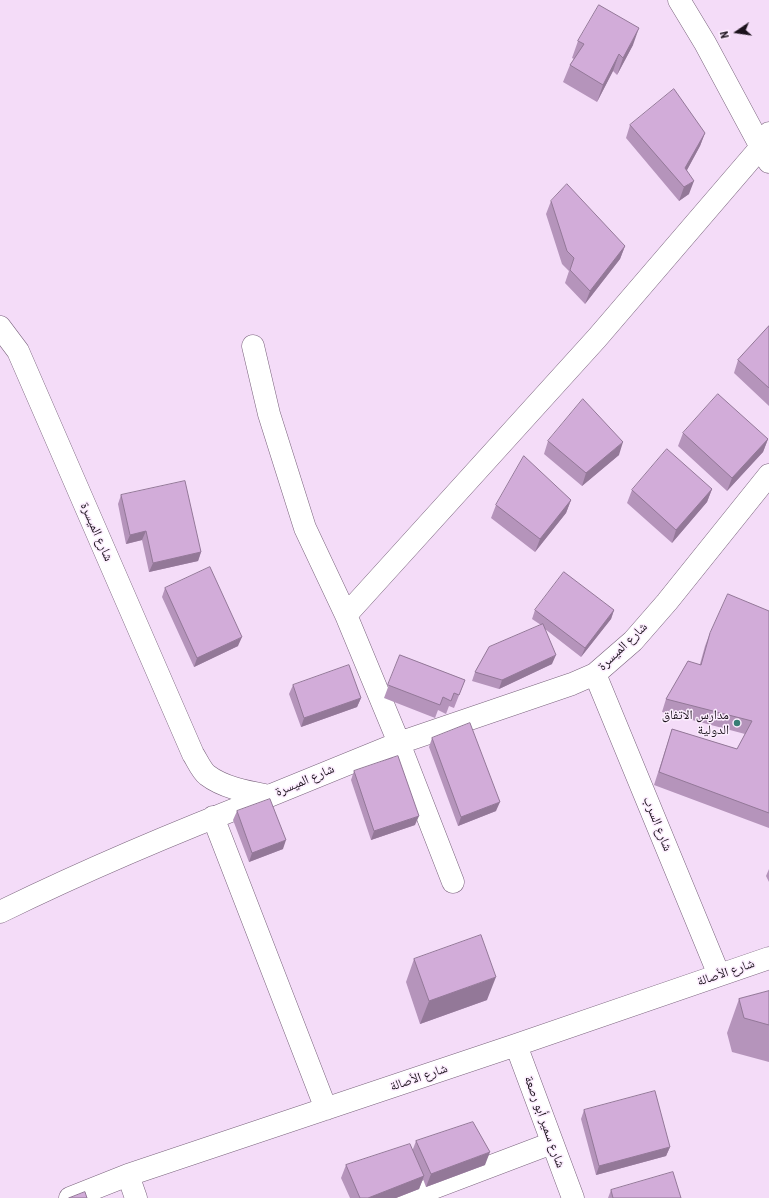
<!DOCTYPE html>
<meta charset="utf-8">
<style>
body{margin:0}
#map{position:relative;width:769px;height:1198px;overflow:hidden;background:#f4dcf8;font-family:"Roboto Condensed",sans-serif}
canvas{display:block}
.north{position:absolute;left:717px;top:12px;width:40px;height:40px;-webkit-text-stroke:3px #fcedfe;paint-order:stroke;rotate:257deg;font-size:11px;font-weight:700;line-height:16px;text-align:center;color:#1b121c}
.north::after{content:'';display:block;margin:auto;width:14px;height:18px;background:#1b121c;clip-path:polygon(50% 0,100% 100%,50% 72%,0 100%)}
</style>
<div id="map">
<canvas width="769" height="1198"></canvas>
<div class="north">N</div>
</div>
<script>
const c = document.querySelector('canvas').getContext('2d');
c.lineJoin = 'round';
function stroke(path, color, width, dash) {
  c.strokeStyle = color;
  c.lineWidth = width;
  c.lineCap = dash ? 'butt' : 'round';
  c.setLineDash(dash || []);
  c.stroke(path);
}
function fill(path, color) {
  c.fillStyle = color;
  c.fill(path, 'evenodd');
}
function label(font, color, halo, rows, align = 'center') {
  c.font = font + ' "Roboto Condensed","Noto Naskh Arabic",sans-serif';
  c.lineWidth = 3;
  c.setLineDash([]);
  c.textBaseline = 'middle';
  c.strokeStyle = halo;
  c.fillStyle = color;
  for (const [text, x, y, turn = 0] of rows) {
    c.save();
    c.translate(x, y);
    c.rotate((+turn || 0) * Math.PI / 180);
    c.textAlign = isNaN(turn) ? turn : align;
    if (halo) c.strokeText(text, 0, 0);
    c.fillText(text, 0, 0);
    c.restore();
  }
}
const minor = new Path2D(`
 M679 0 705 43 769 162
 M0 327 18 351 193 754C197 760 201 770 207 775 224 788 248 792 269 796L399 743 572 684 595 674 633 641 667 602 769 475
 M253 346 269 414 305 528 346 615 399 743 453 882
 M346 615 597 338 761 147 769 133
 M595 674 719 975
 M213 817 326 1109
 M0 912C88 869 178 831 269 796
 M516 1045 573 1198
 M128 1175 136 1198
 M70 1198 128 1175 516 1045 769 958
 M407 1198 552 1143`);
stroke(minor, '#7a647d', 23);
stroke(minor, '#fff', 22);
fill(new Path2D(`
 M578 41 633 45 617 75 613 71 597 102 563 82 570 65 574 59 572 58Z
 M630 125 705 133 700 146 687 170 689 194 679 201 626 138Z
 M551 201 625 246 620 259 585 304 565 283 569 271 562 264 546 214Z
 M769 326V406L734 373 738 360Z
 M683 433 768 439 763 452 727 491 678 446Z
 M548 441 619 455 582 486 544 454Z
 M712 489 707 502 672 543 627 503 632 490Z
 M121 495 201 552 198 561 149 572 142 540 126 544 118 504Z
 M571 500 566 513 535 552 491 518 496 505Z
 M165 588 238 646 194 667 162 597Z
 M535 610H614L611 619 581 657 545 629 552 664 499 689 472 681 475 672 541 625 532 619Z
 M769 611V828L654 785 672 729 737 749 745 734 662 712 666 699 700 664 705 646 710 633Z
 M400 655 465 680 454 708 449 706 446 714 438 710 435 718 384 698Z
 M293 685 361 698 357 707 301 727 289 694Z
 M432 738 496 811 458 826 429 747Z
 M354 771 415 825 371 840 351 780Z
 M237 811 283 849 249 862 233 820Z
 M769 869V882L766 876Z
 M414 959 487 1000 420 1024 406 982Z
 M769 991V1062L732 1052 727 1033 739 999Z
 M584 1110 670 1147 666 1156 596 1175 581 1119Z
 M416 1141 485 1165 426 1187 423 1179 419 1189 396 1198H350L341 1178 346 1165 413 1149Z
 M611 1190 681 1198H608Z`), '#b594bb');
fill(new Path2D(`
 M639 28 633 45 617 75 623 58Z
 M619 54 613 71 597 102 603 85Z
 M705 133 700 146 681 181 685 168Z
 M694 181 689 194 679 201 684 187Z
 M625 246 620 259 585 304 590 291Z
 M768 439 763 452 727 491 732 478Z
 M623 442 619 455 582 486 586 473Z
 M712 489 707 502 672 543 676 530Z
 M571 500 566 513 535 552 540 539Z
 M146 531 142 540 126 544 130 535Z
 M201 552 198 561 149 572 153 563Z
 M614 610 611 619 581 657 585 648Z
 M242 637 238 646 194 667 197 658Z
 M556 655 552 664 499 689 502 680Z
 M361 698 357 707 301 727 304 718Z
 M500 802 496 811 458 826 461 817Z
 M419 816 415 825 371 840 374 831Z
 M286 840 283 849 249 862 252 853Z
 M496 977 487 1000 420 1024 429 1001Z
 M670 1147 666 1156 596 1175 599 1166Z
 M490 1152 485 1165 426 1187 431 1174Z
 M424 1176 419 1189 396 1198H368Z`), '#937898');
const building = new Path2D(`
 M599 5 639 28 623 58 619 54 603 85 570 65 584 44 578 41Z
 M674 89 705 133 685 168 694 181 684 187 630 125Z
 M567 184 625 246 590 291 570 270 574 258 567 251 551 201Z
 M769 326V388L738 360Z
 M718 394 768 439 732 478 683 433Z
 M583 399 623 442 586 473 548 441Z
 M667 449 712 489 676 530 632 490Z
 M524 456 571 500 540 539 496 505Z
 M185 481 201 552 153 563 146 531 130 535 121 495Z
 M210 567 242 637 197 658 165 588Z
 M564 572 614 610 585 648 535 610Z
 M728 594 769 611V813L659 772 672 729 737 749 752 721 666 699 688 661 701 665 710 633Z
 M543 624 556 655 502 680 475 672 489 647Z
 M400 655 465 680 459 695 454 693 451 701 443 697 440 705 388 685Z
 M349 665 361 698 304 718 293 685Z
 M470 723 500 802 461 817 432 738Z
 M398 756 419 816 374 831 354 771Z
 M270 799 286 840 252 853 237 811Z
 M481 935 496 977 429 1001 414 959Z
 M769 991V1025L744 1018 739 999Z
 M655 1091 670 1147 599 1166 584 1110Z
 M473 1122 490 1152 431 1174 416 1141Z
 M410 1144 424 1176 368 1198H360L346 1165Z
 M673 1172 681 1198H613L611 1190Z
 M85 1192 87 1198H69Z`);
fill(building, '#d2acd9');
stroke(building, '#937898', 1);
for (const [x, y, r, color] of [
 [737,723,4,"#387e75"]
]) {
  const dot = new Path2D();
  dot.arc(x, y, r, 0, 2 * Math.PI);
  c.fillStyle = color;
  c.fill(dot);
  stroke(dot, '#fcedfe', 1.5);
}
label('13px', '#1b121c', '#fcedfe', [
 ["شارع الميسرة",96,532,66],
 ["شارع الميسرة",623,647,-44],
 ["شارع الميسرة",305,781,-23],
 ["شارع السرب",657,824,68],
 ["شارع الأصالة",726,973,-19],
 ["شارع الأصالة",419,1078,-19],
 ["شارع سمير أبو رصعة",544,1122,70]
]);
label('13px', '#1b121c', '#fcedfe', [
 ["مدارس الاتفاق",729,716],
 ["الدولية",729,731]
], 'right');
</script>
